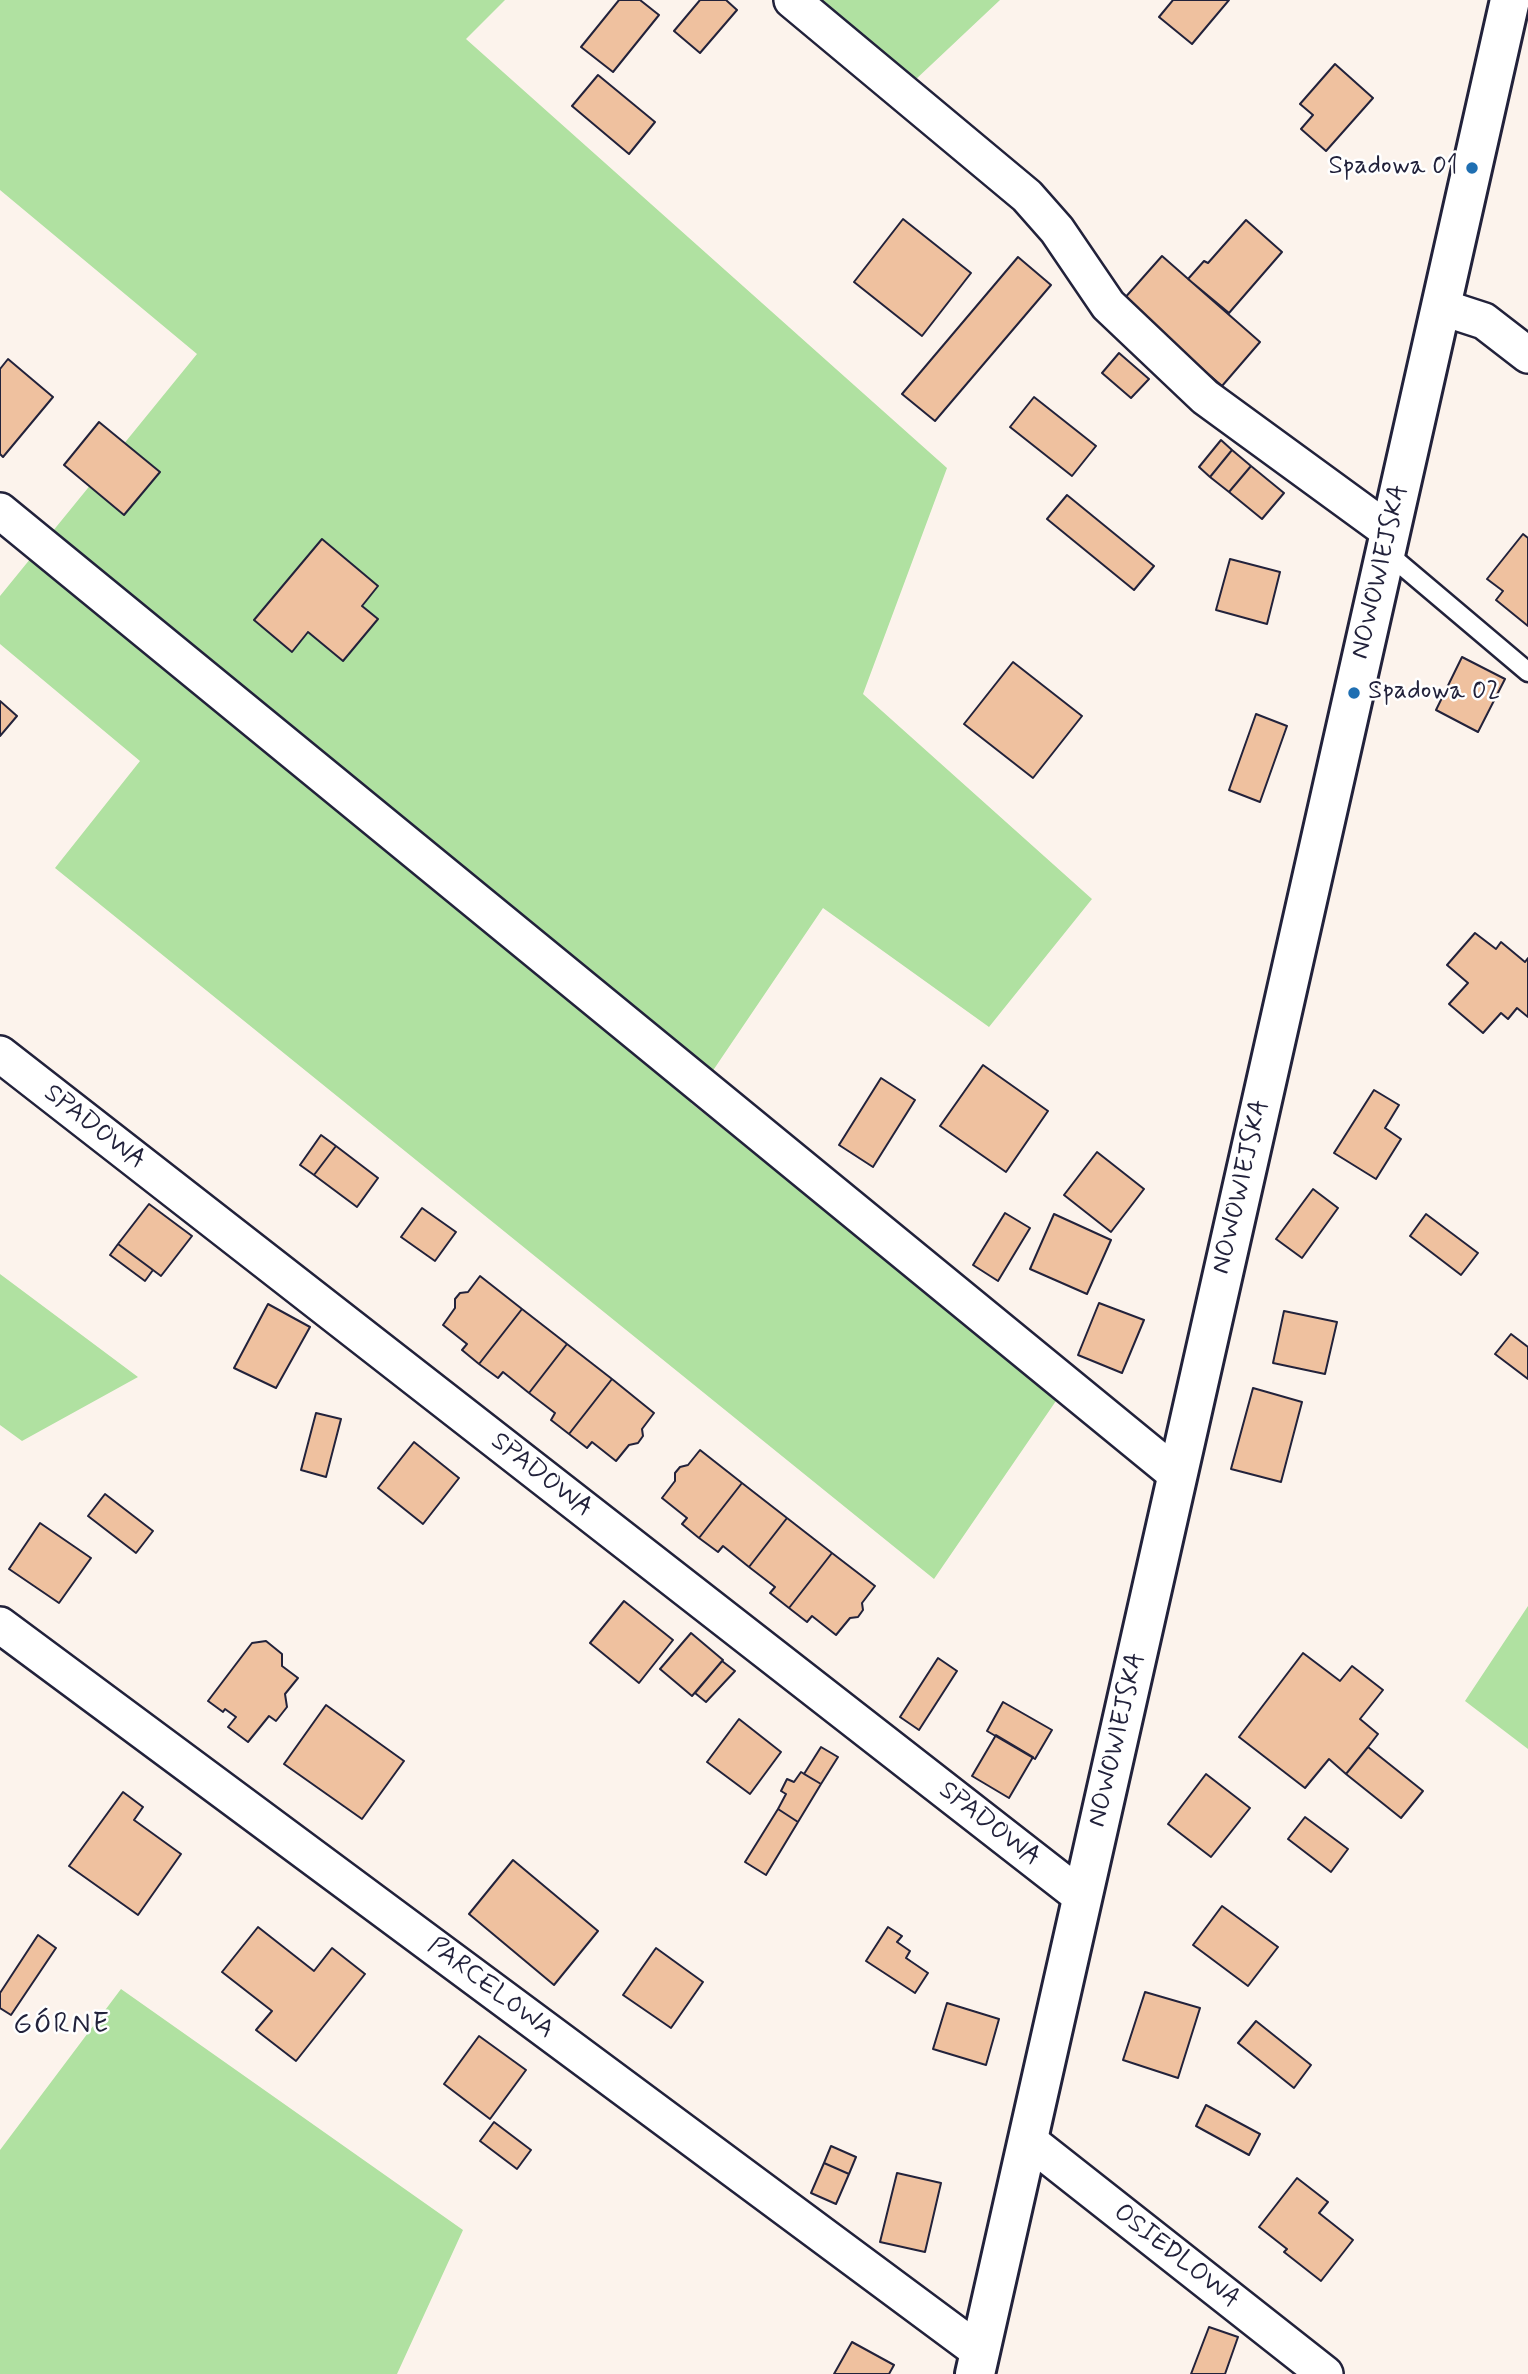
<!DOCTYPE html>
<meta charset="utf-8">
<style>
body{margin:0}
canvas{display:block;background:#fcf3ec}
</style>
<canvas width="1528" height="2374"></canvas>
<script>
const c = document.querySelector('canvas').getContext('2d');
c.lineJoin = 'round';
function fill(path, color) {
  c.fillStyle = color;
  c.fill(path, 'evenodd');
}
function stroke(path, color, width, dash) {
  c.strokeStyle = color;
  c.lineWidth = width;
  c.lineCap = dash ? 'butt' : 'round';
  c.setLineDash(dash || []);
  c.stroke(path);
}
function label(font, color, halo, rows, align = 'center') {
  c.font = font + ' Mynerve,sans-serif';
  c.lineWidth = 5;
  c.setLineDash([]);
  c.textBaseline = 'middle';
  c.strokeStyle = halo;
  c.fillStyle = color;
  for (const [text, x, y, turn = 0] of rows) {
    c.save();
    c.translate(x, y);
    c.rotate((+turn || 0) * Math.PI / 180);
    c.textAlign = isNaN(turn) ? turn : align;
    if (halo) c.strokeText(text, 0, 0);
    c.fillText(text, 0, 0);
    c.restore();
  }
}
fill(new Path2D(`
 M0 0H505L466 39 947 468 863 694 1092 899 989 1027 823 908 691 1103 1058 1398 934 1579 55 868 140 761 0 644V596L197 354 0 190Z
 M815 0H1000L914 81Z
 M0 1274 138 1377 22 1441 0 1425Z
 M1528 1606V1749L1465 1701Z
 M121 1989 463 2230 397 2374H0V2150Z`), '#b0e1a1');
const building = new Path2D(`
 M619 0H640L659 15 613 72 581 47Z
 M700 0H726L737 10 700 53 674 31Z
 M1173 0H1229L1192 44 1159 17Z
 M1335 64 1373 98 1326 151 1301 129 1313 115 1300 104Z
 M598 75 655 122 629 154 572 106Z
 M903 219 971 273 922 336 854 282Z
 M1246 220 1282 252 1229 313 1188 279 1204 261 1208 263Z
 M1162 256 1260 342 1222 386 1123 300Z
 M1018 257 1051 285 935 421 902 394Z
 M1119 353 1149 379 1131 398 1102 373Z
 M8 359 53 397 3 457 0 454V369Z
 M1034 397 1096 446 1072 476 1010 427Z
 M99 422 160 472 124 515 64 465Z
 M1221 440 1232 450 1210 477 1199 467Z
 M1232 450 1251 466 1229 492 1210 477Z
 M1251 466 1284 493 1262 519 1229 492Z
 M1067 495 1154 566 1134 590 1047 519Z
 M1523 534 1528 538V626L1496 600 1503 591 1487 579Z
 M322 539 378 586 362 606 378 619 343 661 308 632 292 652 254 620Z
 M1230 559 1280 572 1267 624 1216 610Z
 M1462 657 1505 679 1478 732 1436 710Z
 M1013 662 1082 716 1033 778 964 724Z
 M0 701 17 716 0 736Z
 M1256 714 1287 726 1260 802 1229 790Z
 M1475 933 1496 949 1501 942 1525 962 1528 958V1017L1517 1008 1508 1019 1501 1013 1483 1033 1449 1004 1468 983 1447 965Z
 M983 1065 1048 1111 1006 1172 940 1126Z
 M881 1078 915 1100 873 1167 839 1145Z
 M1374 1090 1399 1105 1385 1128 1401 1139 1376 1179 1334 1153Z
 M321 1135 336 1146 314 1175 300 1165Z
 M336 1146 378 1178 357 1207 314 1175Z
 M1097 1152 1144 1189 1111 1232 1064 1195Z
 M1313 1189 1338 1208 1302 1258 1276 1239Z
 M149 1204 192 1236 161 1276 118 1244Z
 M422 1208 456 1232 435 1261 401 1237Z
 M1005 1213 1030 1228 998 1281 973 1265Z
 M1054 1214 1111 1240 1087 1294 1030 1269Z
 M1426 1214 1478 1253 1461 1275 1410 1236Z
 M118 1244 153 1270 145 1281 110 1255Z
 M480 1276 522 1309 479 1364 462 1350 467 1344 443 1325 455 1308V1299L460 1293 468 1292Z
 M1099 1303 1144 1320 1122 1373 1078 1355Z
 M268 1304 310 1327 276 1388 234 1368Z
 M522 1309 567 1344 529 1393 503 1372 498 1378 479 1364Z
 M1284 1311 1337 1322 1325 1374 1273 1363Z
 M1511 1334 1528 1347V1379L1495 1354Z
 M567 1344 612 1379 569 1434 551 1420 555 1413 529 1393Z
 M612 1379 654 1413 642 1429 643 1436 638 1443 629 1445 616 1461 592 1442 587 1448 569 1434Z
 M1253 1388 1302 1402 1281 1482 1231 1469Z
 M316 1413 341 1419 326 1477 301 1470Z
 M414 1442 459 1478 423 1524 378 1488Z
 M700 1450 742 1483 699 1538 682 1524 687 1518 662 1498 675 1481V1473L680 1467 688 1465Z
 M742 1483 787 1518 749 1567 723 1546 718 1552 699 1538Z
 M105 1494 153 1531 136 1553 88 1516Z
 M787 1518 832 1553 789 1608 770 1593 775 1587 749 1567Z
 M40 1523 91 1558 59 1603 9 1569Z
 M832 1553 875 1586 862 1603 863 1610 858 1617 850 1618 836 1635 812 1616 807 1622 789 1608Z
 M624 1601 673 1640 639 1683 590 1643Z
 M691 1633 723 1660 692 1696 660 1669Z
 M266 1641 282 1654V1666L298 1678 285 1694 287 1707 276 1721 269 1716 248 1742 228 1727 236 1717 225 1709 223 1712 208 1701 252 1643Z
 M1303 1653 1340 1681 1352 1666 1383 1690 1360 1719 1378 1734 1368 1747 1346 1774 1329 1759 1305 1788 1239 1737Z
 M938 1658 957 1671 919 1730 900 1717Z
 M722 1661 735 1671 706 1702 695 1693Z
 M1003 1702 1052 1730 1035 1759 987 1731Z
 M326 1705 404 1761 362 1819 284 1764Z
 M739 1719 781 1752 750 1794 707 1762Z
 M996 1735 1033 1757 1009 1798 972 1776Z
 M821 1747 838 1757 821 1784 804 1774Z
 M1368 1747 1423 1791 1401 1818 1346 1774Z
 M801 1772 821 1784 798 1822 778 1809 786 1794 781 1791 787 1779 794 1782Z
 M1206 1774 1250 1808 1211 1857 1168 1824Z
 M123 1792 143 1807 134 1820 181 1854 138 1915 69 1866Z
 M778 1809 798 1822 766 1875 745 1862Z
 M1305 1817 1348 1849 1331 1872 1288 1839Z
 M513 1860 598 1931 554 1985 469 1914Z
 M1222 1906 1278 1947 1248 1986 1193 1945Z
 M258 1927 314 1971 332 1948 365 1974 296 2061 256 2030 272 2011 222 1972Z
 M888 1927 902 1936 897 1942 910 1951 906 1958 928 1973 915 1993 866 1961Z
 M38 1935 56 1948 11 2015 0 2008V1993Z
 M656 1948 703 1982 671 2028 623 1995Z
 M1145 1992 1200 2008 1178 2078 1123 2060Z
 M947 2003 999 2019 986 2065 933 2049Z
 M1256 2021 1311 2065 1294 2088 1238 2043Z
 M479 2036 526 2070 490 2119 444 2084Z
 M1206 2105 1260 2134 1249 2155 1196 2126Z
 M494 2122 531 2150 517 2169 480 2141Z
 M831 2146 856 2157 849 2174 824 2163Z
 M824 2163 849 2174 836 2204 811 2193Z
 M897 2173 941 2183 925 2252 880 2242Z
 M1297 2178 1328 2202 1319 2213 1353 2240 1321 2281 1284 2252 1287 2249 1259 2227Z
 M1209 2327 1238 2337 1225 2374H1191Z
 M852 2342 894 2365 889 2374H834Z`);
fill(building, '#efc19f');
stroke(building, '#22223b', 2);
const service = new Path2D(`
 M1386 552 1528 672`);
const minor = new Path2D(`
 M792 0 1027 196 1057 230 1108 305 1205 397 1390 532
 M1441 307 1484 321 1528 355
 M0 511 1177 1475
 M0 1054 1083 1898
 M0 1625 980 2352
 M1028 2140 1325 2374`);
const tertiary = new Path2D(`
 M975 2374 1510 0`);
stroke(service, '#22223b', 23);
stroke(minor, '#22223b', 40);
stroke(tertiary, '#22223b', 44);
stroke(service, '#fff', 18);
stroke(minor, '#fff', 35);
stroke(tertiary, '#fff', 38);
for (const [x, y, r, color] of [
 [1472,168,7,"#1f6fb2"],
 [1354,693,7,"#1f6fb2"]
]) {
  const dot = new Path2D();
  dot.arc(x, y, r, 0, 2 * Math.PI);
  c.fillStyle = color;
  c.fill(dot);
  stroke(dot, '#fff', 2.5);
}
label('26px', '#22223b', '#fff', [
 ["Spadowa 01",1458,168],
 ["Spadowa 02",1368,693,"left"]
], 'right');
label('26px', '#22223b', '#fff', [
 ["NOWOWIEJSKA",1381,572,-77],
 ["SPADOWA",94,1128,38],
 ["NOWOWIEJSKA",1242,1187,-77],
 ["SPADOWA",541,1476,38],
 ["NOWOWIEJSKA",1118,1740,-77],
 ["SPADOWA",989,1825,38],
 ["PARCELOWA",490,1989,37],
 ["OSIEDLOWA",1176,2257,38]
]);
c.letterSpacing = '2px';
label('28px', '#22223b', '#fff', [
 ["GÓRNE",62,2026]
]);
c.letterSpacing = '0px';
</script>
